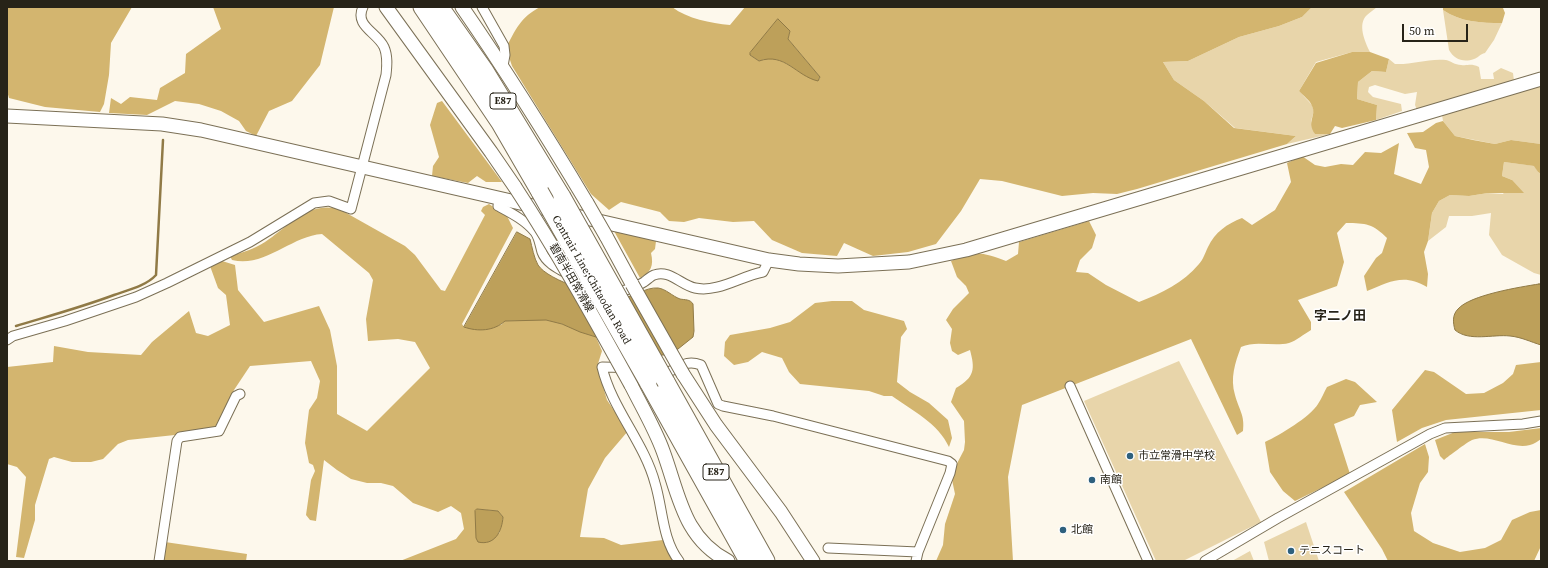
<!DOCTYPE html>
<meta charset="utf-8">
<style>
body{margin:0}
#map{position:relative;width:1548px;height:568px;overflow:hidden;background:#fdf8ec;font-family:"Source Serif 4",serif}
canvas{display:block}
.frame{position:absolute;inset:0;border:8px solid #272318;pointer-events:none}
.scale{position:absolute;left:1402px;top:24px;width:66px;height:18px;box-sizing:border-box;border:2px solid #272318;border-top:0;padding-left:5px;font-size:12px;line-height:14px;white-space:nowrap;color:#272318;-webkit-text-stroke:3px #fff;paint-order:stroke}
</style>
<div id="map">
<canvas width="1548" height="568"></canvas>
<div class="frame"></div>
<div class="scale">50 m</div>
</div>
<script>
const c = document.querySelector('canvas').getContext('2d');
c.lineJoin = 'round';
function fill(path, color) {
  c.fillStyle = color;
  c.fill(path, 'evenodd');
}
function stroke(path, color, width, dash) {
  c.strokeStyle = color;
  c.lineWidth = width;
  c.lineCap = dash ? 'butt' : 'round';
  c.setLineDash(dash || []);
  c.stroke(path);
}
function label(font, color, halo, rows, align = 'center') {
  c.font = font + ' "Source Serif 4","Noto Sans JP",serif';
  c.lineWidth = 3;
  c.setLineDash([]);
  c.textBaseline = 'middle';
  c.strokeStyle = halo;
  c.fillStyle = color;
  for (const [text, x, y, turn = 0] of rows) {
    c.save();
    c.translate(x, y);
    c.rotate((+turn || 0) * Math.PI / 180);
    c.textAlign = isNaN(turn) ? turn : align;
    if (halo) c.strokeText(text, 0, 0);
    c.fillText(text, 0, 0);
    c.restore();
  }
}
fill(new Path2D(`
 M1312 7H1377C1374 10 1370 12 1367 15 1357 24 1365 42 1370 52H1352L1316 62 1299 91 1312 105 1314 111 1311 121 1315 134H1330L1287 144 1296 136 1235 128 1204 101 1174 80 1163 62 1188 61 1239 37 1279 26 1302 17Z
 M1443 10C1460 22 1481 23 1502 23L1494 40 1485 53C1480 54 1478 58 1474 59 1463 63 1454 59 1449 50Z
 M1389 59 1395 64C1411 65 1429 58 1446 60 1451 61 1455 65 1461 65 1469 66 1470 63 1479 67L1481 79H1494L1493 73 1501 68 1513 73 1514 81 1417 110 1415 105 1417 92 1405 94 1375 85 1369 87 1368 92 1373 97 1401 104 1402 111 1376 120 1377 105 1357 99 1358 82 1372 71 1386 72Z
 M1541 85V144L1511 140 1495 144 1455 136 1443 121 1442 115Z
 M1504 162 1535 166 1538 172 1541 174V275L1534 273 1502 255 1489 235 1491 213 1472 216H1449L1446 227 1428 241 1432 213 1439 201 1450 195 1469 196 1488 193 1503 194 1512 180 1502 176Z
 M1179 361 1261 522 1183 561H1156L1084 401Z
 M1306 522 1319 561H1269L1264 542Z
 M1250 551 1254 561H1232Z`), '#e8d5aa');
fill(new Path2D(`
 M7 7H132L111 43 109 75 104 104 100 112 45 107 9 98 7 91Z
 M213 7H334L320 65 292 101 269 111 256 136 246 131 239 121 221 111 199 104 175 101 147 115 109 113 111 98 121 104 130 97 157 100 160 88 185 73 186 54 221 29Z
 M540 7H672C688 19 710 23 730 25L745 7H1312L1302 17 1279 26 1239 37 1188 61 1163 62 1174 80 1204 101 1234 128 1296 136 1287 144 1137 189 1117 194 1093 193 1062 196 1002 181 980 179 961 211 936 244 908 252 873 256 844 243 837 256 802 253 772 240 754 221 733 222 699 218 684 222 669 221 660 212 621 202 609 210 591 194 512 66 506 48C515 30 521 17 540 7ZM787 29 790 31 788 39 820 77V79C797 79 786 51 759 61L750 55V53Z
 M1443 7 1503 8 1505 13 1502 23C1481 23 1460 22 1443 10Z
 M1352 52H1370L1389 59 1386 72 1372 71 1358 82 1357 99 1377 105 1376 120 1342 128 1335 126 1330 134H1315C1306 121 1317 116 1312 106 1310 100 1303 96 1299 91L1316 63Z
 M442 101 502 182H486L477 176 468 183 432 176 433 166 439 157 430 125 437 103Z
 M1443 121 1455 136 1473 140 1495 144 1511 140 1541 144V174L1538 172 1534 166 1504 162 1502 176 1512 180 1524 193H1488L1469 196 1450 195 1439 201 1432 213 1428 241 1424 252 1428 274 1427 287C1404 273 1389 282 1367 291L1364 276 1376 258 1382 253 1387 238C1373 224 1366 223 1346 223L1337 233 1344 262 1337 286 1298 300 1311 322V330C1304 334 1296 341 1289 343 1273 347 1256 340 1241 347 1235 363 1230 378 1235 395 1239 410 1245 415 1243 431L1237 435 1191 339 1022 405 1008 477 1013 561H936L943 545 945 524 955 494 951 475 964 450 965 442 964 421 951 402 956 388C975 377 975 369 970 350L958 355 952 351 950 343 952 329 946 320 953 309 969 293 966 286 957 277 951 261C975 250 982 252 1006 261L1018 254 1019 242 1089 221 1096 235 1092 248 1080 260 1076 272 1088 273 1106 285 1139 302C1162 293 1183 283 1199 264 1203 260 1205 253 1208 247 1215 232 1227 224 1242 218L1252 225 1275 210 1291 182 1287 163 1302 156 1315 165 1325 167 1341 164 1353 165 1365 152 1381 153 1399 143 1394 174 1421 184 1429 167 1426 150 1415 148 1407 133 1423 132 1436 123Z
 M489 204 507 216 513 228 462 324 464 327 501 325 505 321C518 320 533 319 546 320 562 322 580 332 596 337L602 351 597 367 607 400 628 431 605 458 588 489 580 537 604 538 621 545 663 540 674 561H400L456 539 464 529 461 513 451 506 438 512 413 503 393 486 381 483H367L351 479 337 470 324 460 316 521 310 520 306 515 311 480 315 471 313 465 309 463 305 443 307 426 309 410 317 398 320 381 311 361 250 366 234 390 221 422 212 431 128 440 118 444 103 459 91 462H72L54 457 49 459 35 505V520L24 558 16 557 26 477 17 467 7 464V367L53 362 54 346 88 352 141 355 152 342 189 311 196 333 208 336 230 325 226 295 218 288 210 266 222 261 235 265 238 290 264 322 319 306 330 330 337 366V414L367 431 430 368 415 342 398 339 368 341 366 319 373 280 369 273 322 234C291 236 265 268 232 260L230 256C242 253 254 249 265 242 288 227 310 199 341 210L405 246 415 255 441 290 445 291 485 215 481 211 483 207ZM477 509 498 511 503 517 499 534Z
 M614 231 656 241 655 249 651 253C654 266 651 272 640 278Z
 M832 301H852L864 310 904 321 907 329 901 337 897 382 910 392 929 403 948 420 952 438 949 447C938 423 913 411 892 396H884L869 391 800 384 789 372 782 358 762 352 748 362 734 365 724 356 725 342 730 335 770 328 790 322 815 303Z
 M1541 362V410L1446 420 1422 428 1397 442 1392 410 1425 370 1434 372 1466 394 1484 393 1503 383 1513 374 1516 365Z
 M1346 379 1355 382 1377 402 1360 405 1354 416 1334 424 1350 474 1295 501 1283 491 1270 472 1265 442C1280 435 1310 417 1318 404 1322 398 1324 392 1327 387Z
 M1541 428V439C1538 441 1534 444 1530 445 1511 450 1491 433 1472 440 1466 443 1449 456 1444 460L1440 456 1435 440 1455 432H1509Z
 M1425 444 1429 457 1428 472 1420 483 1411 513 1414 531 1433 543 1460 552 1485 548 1501 540 1512 520 1530 512 1541 510V546L1534 561H1388L1382 549 1344 492Z
 M165 542 247 554 246 561H162Z`), '#d3b56f');
const water = new Path2D(`
 M778 19 790 31 788 39 820 77 818 81C796 76 785 52 759 61L750 55V53Z
 M517 232 530 239C532 247 534 258 538 265 548 281 604 298 622 298 635 297 645 287 658 288 666 289 672 296 680 299 685 300 690 299 693 304L694 331 693 337 678 349 666 355H659L615 340 596 337 580 332 562 324 546 320 505 321C494 331 478 332 464 327Z
 M1539 284H1541V345C1531 342 1521 337 1510 336 1493 334 1469 342 1455 330 1453 323 1452 315 1458 309 1470 295 1520 287 1539 284Z
 M477 509 498 511 503 517C502 531 495 546 478 542L476 538 475 511Z`);
fill(water, '#bda05a');
stroke(water, '#907a46', 1);
stroke(new Path2D(`
 M16 326C49 316 82 307 114 295 128 290 146 286 156 275L163 140`), '#907a46', 2.5);
const street = new Path2D(`
 M482 7 504 46 505 55 503 66
 M499 198 498 206C511 213 525 220 535 232 539 237 540 245 542 252 546 263 559 269 568 274
 M613 289C624 293 634 288 644 282 647 280 651 276 654 275 669 269 681 285 695 288 718 293 741 276 763 272L769 260
 M7 340 13 336 65 321 136 297 167 283 250 242 314 203 329 201 351 209 386 75C387 66 388 56 384 47 377 32 354 26 363 7
 M643 368 602 367C612 409 644 442 655 483 663 509 662 539 679 561
 M659 371C677 376 680 357 701 365L718 404 723 406 773 416 948 461 952 464 950 473 918 552 916 561
 M1070 386 1148 561
 M828 548 918 552
 M159 561 177 441 180 437 219 431 236 396 240 394
 M1205 561 1278 518 1430 434 1445 428 1523 424 1541 421`);
const secondary = new Path2D(`
 M386 7 491 152 515 187
 M462 7C506 71 547 136 587 203
 M7 116 162 124 201 130 769 260 799 264 838 266 909 262 966 250 1541 79
 M606 236 632 284
 M683 374 716 425 781 512 813 561
 M631 385C642 407 655 429 663 451 679 494 683 538 728 561`);
const highway = new Path2D(`
 M422 7 500 123 540 192
 M440 7 485 71 562 197
 M648 382 748 561
 M666 382 766 561`);
stroke(street, '#7b7056', 11);
stroke(secondary, '#7b7056', 15);
stroke(highway, '#7b7056', 19);
stroke(street, '#fff', 9);
stroke(secondary, '#fff', 13);
stroke(highway, '#fff', 17);
const secondaryBridge = new Path2D(`
 M515 187C557 251 594 318 631 385
 M587 203 606 236
 M632 284 683 374`);
const highwayBridge = new Path2D(`
 M540 192 648 382
 M562 197 666 382`);
stroke(secondaryBridge, '#7b7056', 15, []);
stroke(highwayBridge, '#7b7056', 19, []);
stroke(secondaryBridge, '#fff', 13);
stroke(highwayBridge, '#fff', 17);
for (const [x, y, r, color] of [
 [1130,456,4,"#2e607d"],
 [1092,480,4,"#2e607d"],
 [1063,530,4,"#2e607d"],
 [1291,551,4,"#2e607d"]
]) {
  const dot = new Path2D();
  dot.arc(x, y, r, 0, 2 * Math.PI);
  c.fillStyle = color;
  c.fill(dot);
  stroke(dot, '#fff', 1.5);
}
for (const [x, y, w] of [
 [503,101,26],
 [716,472,26]
]) {
  const box = new Path2D();
  box.roundRect(x - w / 2, y - 8, w, 16, 3);
  c.fillStyle = '#fff';
  c.fill(box);
  stroke(box, '#272318', 1);
}
label('bold 10px', '#272318', null, [
 ["E87",503,101],
 ["E87",716,472]
]);
label('11px', '#272318', '#fff', [
 ["碧南半田常滑線",571,278,60],
 ["Centrair Line;Chitaodan Road",591,280,60]
]);
label('11px', '#272318', '#fff', [
 ["市立常滑中学校",1138,456],
 ["南館",1100,480],
 ["北館",1071,530],
 ["テニスコート",1299,551]
], 'left');
label('bold 13px', '#272318', '#fff', [
 ["字二ノ田",1340,317]
]);
</script>
